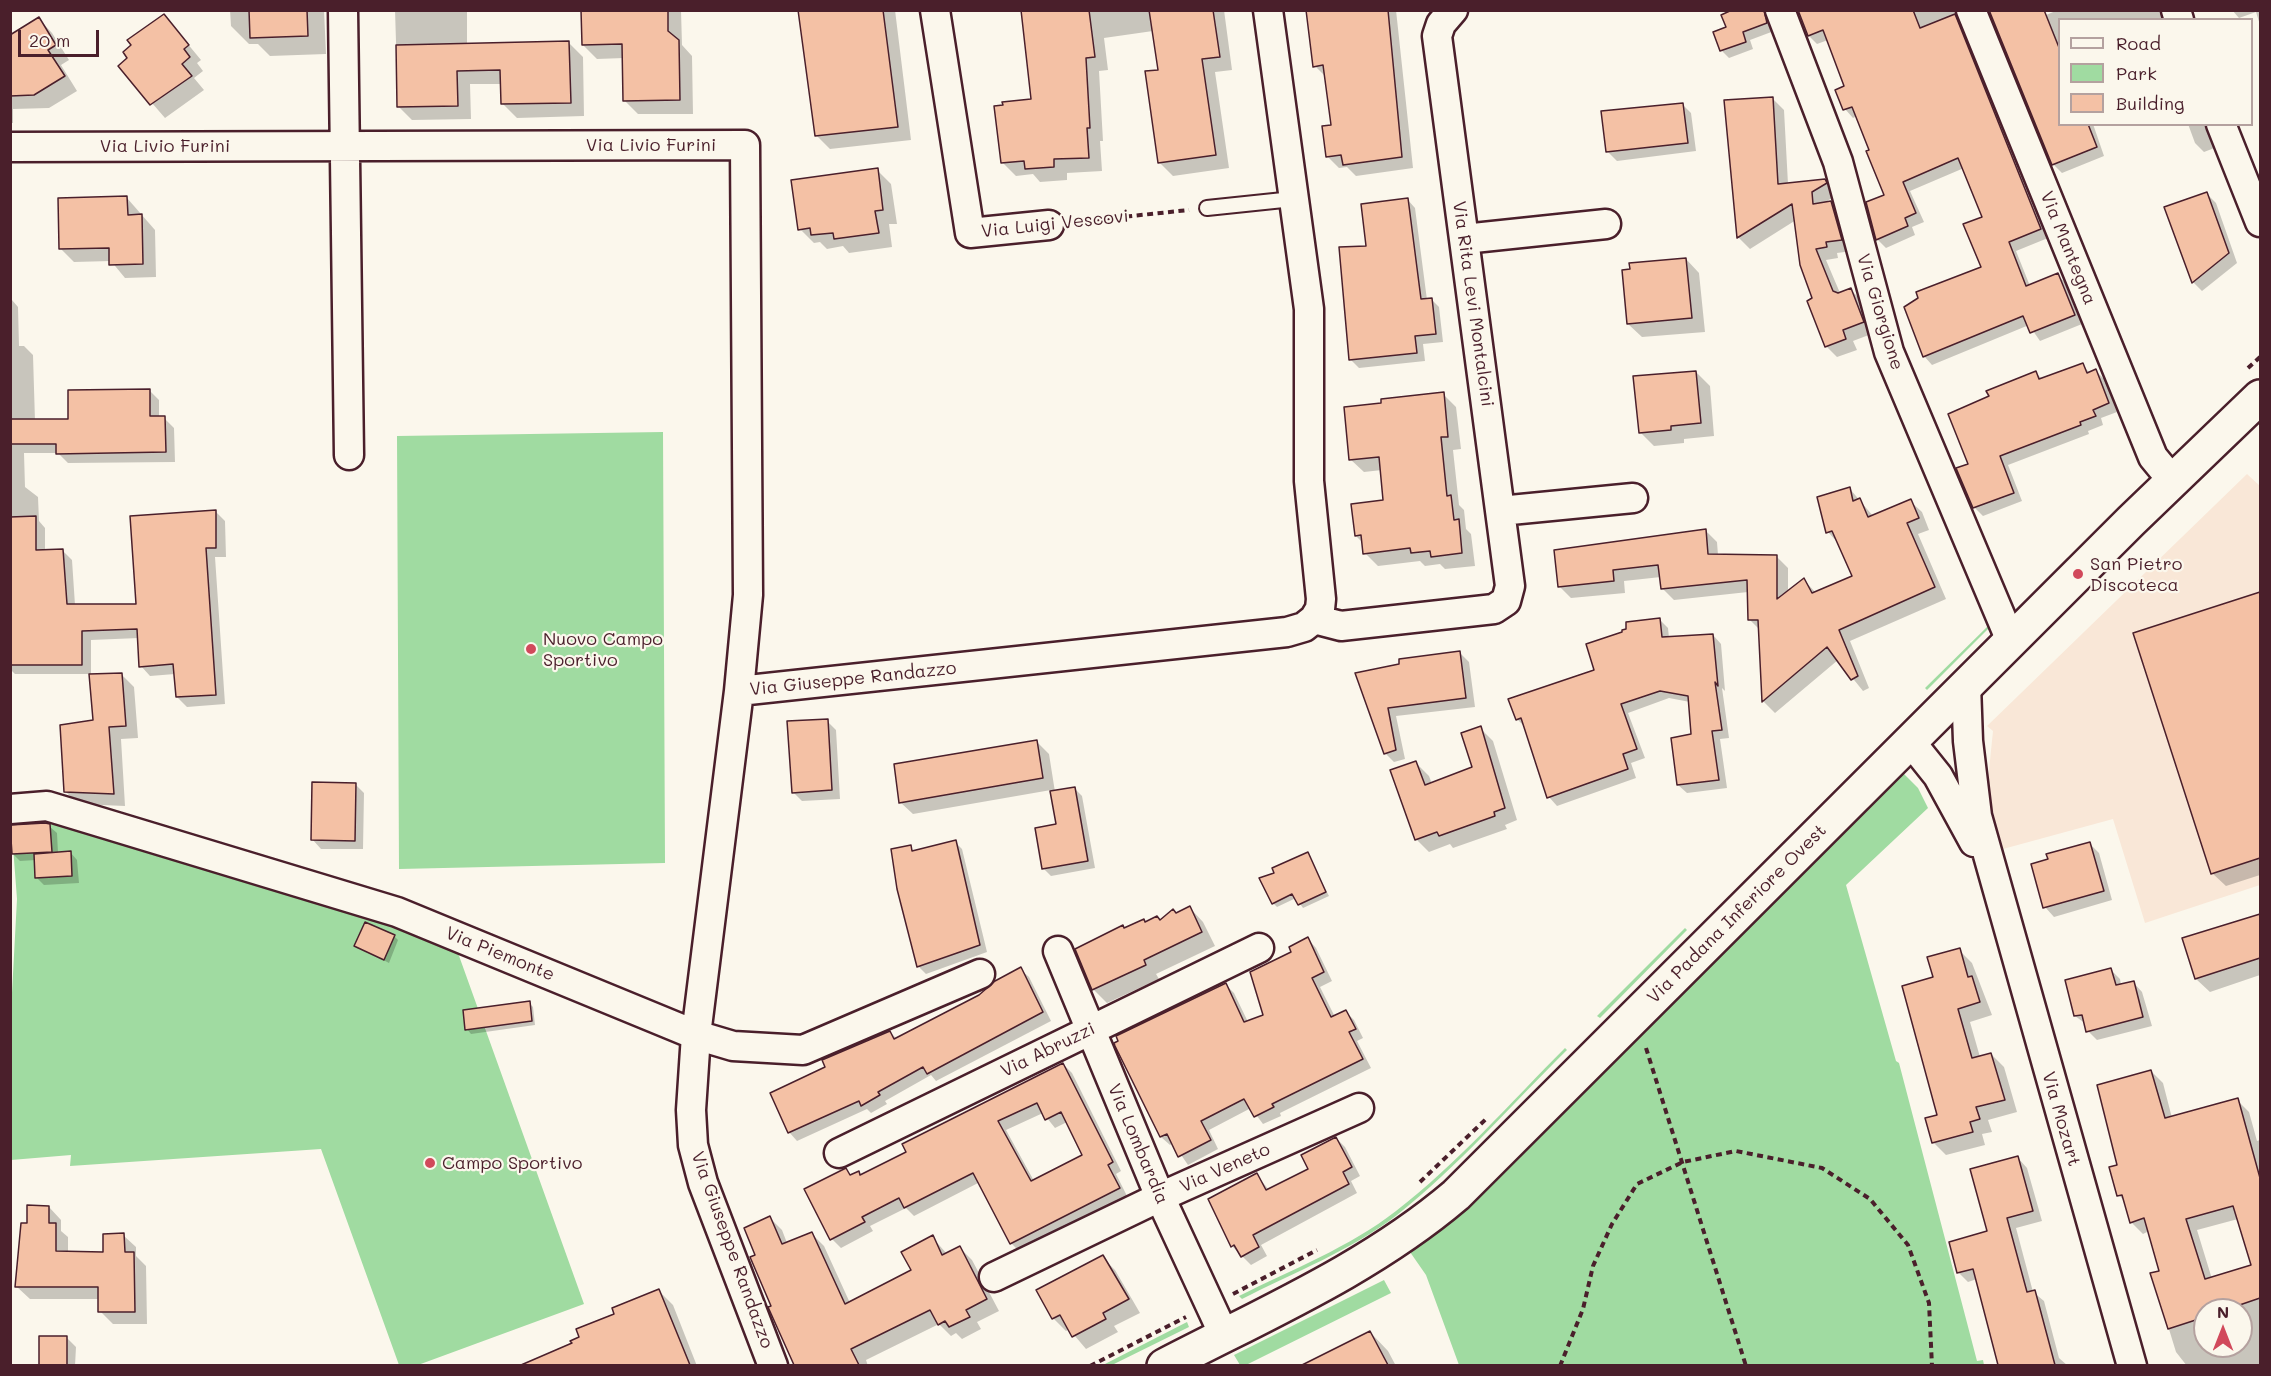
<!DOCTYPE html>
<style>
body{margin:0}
#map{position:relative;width:2271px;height:1376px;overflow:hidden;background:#fbf7ec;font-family:Mali,sans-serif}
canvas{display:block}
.frame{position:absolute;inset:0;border:12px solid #4a1f2b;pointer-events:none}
.legend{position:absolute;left:2058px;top:18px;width:195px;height:108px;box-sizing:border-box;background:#fbf7ec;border:2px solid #b4a19f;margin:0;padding:8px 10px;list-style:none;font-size:18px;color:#4a1f2b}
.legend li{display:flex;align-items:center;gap:12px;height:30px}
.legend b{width:30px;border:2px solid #b4a19f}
.north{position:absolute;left:2193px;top:1298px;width:60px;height:60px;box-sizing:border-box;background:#fbf7ec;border:2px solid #b4a19f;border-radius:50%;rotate:0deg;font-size:16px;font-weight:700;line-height:24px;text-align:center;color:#4a1f2b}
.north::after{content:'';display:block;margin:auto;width:21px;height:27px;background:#d1495b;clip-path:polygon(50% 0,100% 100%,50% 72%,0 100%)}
.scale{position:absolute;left:18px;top:30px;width:81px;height:27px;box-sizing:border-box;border:3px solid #4a1f2b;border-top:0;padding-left:8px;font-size:18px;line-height:21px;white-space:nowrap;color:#4a1f2b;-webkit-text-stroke:4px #fbf7ec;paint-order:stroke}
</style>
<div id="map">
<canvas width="2271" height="1376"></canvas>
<div class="frame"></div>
<ul class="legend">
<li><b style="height:8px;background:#fbf7ec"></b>Road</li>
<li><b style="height:16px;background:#a0dba1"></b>Park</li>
<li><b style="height:16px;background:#f4c1a5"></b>Building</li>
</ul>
<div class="north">N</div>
<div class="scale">20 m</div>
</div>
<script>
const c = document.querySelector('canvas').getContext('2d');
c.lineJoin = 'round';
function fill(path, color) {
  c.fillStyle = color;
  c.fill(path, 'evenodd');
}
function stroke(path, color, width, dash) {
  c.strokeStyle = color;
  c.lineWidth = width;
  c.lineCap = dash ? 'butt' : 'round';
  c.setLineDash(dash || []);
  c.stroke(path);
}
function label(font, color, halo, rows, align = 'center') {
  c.font = font + ' Mali,sans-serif';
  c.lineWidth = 4.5;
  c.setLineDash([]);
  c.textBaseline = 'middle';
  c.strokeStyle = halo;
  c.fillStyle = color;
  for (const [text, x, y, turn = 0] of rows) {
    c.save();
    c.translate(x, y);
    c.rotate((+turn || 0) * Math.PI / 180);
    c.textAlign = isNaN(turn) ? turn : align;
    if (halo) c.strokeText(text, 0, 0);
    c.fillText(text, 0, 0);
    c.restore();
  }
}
fill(new Path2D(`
 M2247 474 2260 486V885L2145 923 2113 819 2003 849 1987 790 1993 731 1987 726Z`), '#f9e7d7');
fill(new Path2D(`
 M663 432 665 863 399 869 397 436Z
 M1987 627 1989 628 1927 690 1925 688Z
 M1902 772 1918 788 1928 808 1846 885 1896 1061 1899 1063 1977 1361 1983 1360 1984 1365H1459L1426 1275 1410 1252 1411 1244Z
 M50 818 374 915 458 953 584 1304 418 1365H399L321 1149 70 1166 71 1155 11 1160 10 1030 17 899 11 820Z
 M1685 928 1687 930 1600 1018 1597 1016Z
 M1565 1048 1567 1050C1512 1104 1458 1167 1397 1215 1352 1250 1293 1273 1242 1299L1239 1296C1291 1270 1350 1247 1396 1211 1457 1164 1511 1102 1565 1048Z
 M1384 1280 1391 1293 1246 1365H1240L1234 1355Z
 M1187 1322 1189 1327 1112 1365H1103Z`), '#a0dba1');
fill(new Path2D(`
 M230 10H324L326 54 270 56 258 44H249L231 26Z
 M395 10H467V45L569 43 583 57 584 116 517 118 503 104 502 84H470L471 119 412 120 398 106Z
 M527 10H577L528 12Z
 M583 10H681L682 45 692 56 693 114H638L624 100V58L597 59 583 45Z
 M800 10H895L911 140 830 149 816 135Z
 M1022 10H1224L1232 70 1215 72 1229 168 1173 176 1159 162V71L1153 31 1104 38 1108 70 1099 71 1103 141H1100L1102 171 1067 173V180L1040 182 1033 174 1016 176 1002 162 1033 100Z
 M1308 10H1396L1413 168 1356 176 1347 167 1339 168 1328 157 1333 126 1327 78 1315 66Z
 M1736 10H1773L1774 31 1750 40 1753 49 1729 58 1721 50Z
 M1799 10H1966L1964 26 2048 238 2016 251 2030 286 2057 275 2066 283 2082 324 2040 341 2029 325 1932 365 1924 356 1983 268 1984 217 1964 168 1910 191 1924 222 1912 227 1915 235 1886 248 1877 239 1868 203 1886 195 1857 116 1853 118 1845 109 1837 91 1846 87 1828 40 1817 44 1809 36Z
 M2058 10H2163L2166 20H2060V124H2093L2104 156 2062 173 2053 164 2046 15Z
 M2232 10H2260V25L2256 12 2239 18Z
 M163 14 201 60 197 63 203 71 194 78 204 90 165 118 120 66 130 58 133 45 130 41Z
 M39 19 52 33 69 60 61 65 77 91 49 108 13 109V123H10V37Z
 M1773 99 1784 110 1788 184 1825 180 1836 192 1837 195 1822 204 1831 203 1842 214 1852 251 1837 253 1838 258 1826 260 1840 293 1850 289 1862 301 1874 333 1853 341 1857 350 1837 357 1826 346 1796 220 1750 249 1739 238 1726 102Z
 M1682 104 1691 113 1696 151 1617 161 1608 152Z
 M2188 124H2214L2217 147 2204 152 2195 143Z
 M877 170 891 184 897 224H889L892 247 849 253 843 246 827 249 820 242 814 243 800 229Z
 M2207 194 2216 203 2237 263 2202 291 2193 282 2166 208Z
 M127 198 155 230 156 277 125 278 111 261 74 262 60 248Z
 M1407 199 1415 208 1427 300 1431 299 1439 307 1443 342 1423 344 1425 361 1359 368 1351 360 1367 247Z
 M1686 259 1699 273 1705 332 1642 337 1628 324Z
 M10 272 12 300 18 307 19 346H24L33 355 35 421H70L149 390 159 400V418H164L174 428 175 462 68 463 58 453H24L25 487 38 497 39 521 45 528V551L62 550 72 560 75 605H137L216 512 225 521 226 557H215L225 704 187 707 177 697 175 674 150 676 141 666 139 638 91 640V676L122 675 134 687 138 738 121 739 125 806 78 804 65 791 94 722 91 674H15L10 669Z
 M2082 365 2090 373 2096 371 2105 380 2117 412 2101 418 2103 425 2088 431 2089 434 2008 465 2022 501 1983 516 1974 507 1970 465 1991 397 2035 372 2042 379Z
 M1696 372 1710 386 1714 436 1684 439V443L1654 446 1640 432Z
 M1443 394 1456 407 1461 449 1453 450 1459 505 1464 510 1466 529 1471 534 1475 566 1445 569 1440 564 1425 566 1420 561 1378 566 1365 553 1363 543 1356 536 1385 501 1382 470 1364 472 1350 459Z
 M1850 489 1873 516 1910 501 1922 512 1929 530 1918 534 1946 599 1850 641 1869 688 1863 691 1838 660 1775 713 1764 702 1760 630 1749 619 1748 592 1674 600 1662 588 1661 577 1624 581 1625 593 1571 598 1560 587 1705 530 1717 542 1718 555 1776 556 1788 568V592L1804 580 1816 593 1854 577 1839 544 1828 532 1819 498Z
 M2260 594V875L2226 886 2212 873 2135 634Z
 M1660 620 1668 628 1669 638 1713 635 1721 644 1725 691 1722 688 1729 738 1720 739 1727 788 1687 793 1678 785 1693 736 1690 702 1669 698 1628 713 1645 758 1631 763 1636 778 1557 806 1549 797 1526 728 1517 719 1596 671Z
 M1460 653 1469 662 1475 707 1396 716 1405 759 1394 762 1385 753 1357 674Z
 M827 721 836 730 840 799 802 801 793 792Z
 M1480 728 1493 741 1517 820 1505 825 1507 829 1453 848 1450 844 1429 852 1416 839V763L1429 776 1432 784 1474 768Z
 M1037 742 1049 754 1055 792 1074 788 1082 796 1095 868 1051 876 1044 869 1058 825 1051 790 913 814 900 802Z
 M355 784 364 793 363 849H321L312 839Z
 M49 826 57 833 58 853 70 852 77 860 79 883 44 885 37 878 36 860 20 861 13 854Z
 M955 842 962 849 987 952 926 974 919 967 898 888 910 847 915 852Z
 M2090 844 2099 853 2112 900 2054 917 2045 907Z
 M1307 854 1329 896 1303 908 1296 898 1277 907 1273 903 1277 874Z
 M1190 908 1203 922 1215 946 1156 974 1159 979 1107 1003 1093 989 1146 923 1161 922Z
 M2260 915V975L2210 992 2196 979 2184 939Z
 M394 936 398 940 389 963 356 946Z
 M1308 939 1316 948 1332 981 1320 987 1335 1017 1346 1012 1354 1020 1363 1038 1357 1041 1371 1068 1280 1113 1281 1116 1263 1124 1251 1108 1209 1130 1218 1149 1188 1165 1173 1143 1170 1145 1161 1137 1117 1046 1225 984 1234 993 1248 1022 1265 1016 1293 953Z
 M1959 950 1972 963 1992 1015 1970 1022 1980 1057 1991 1054 2004 1067 2017 1112 1988 1120 1992 1132 1982 1134 1985 1145 1946 1155 1933 1142 1938 1116 1935 978Z
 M1020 969 1029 977 1051 1021 936 1081 931 1075 885 1101 887 1104 871 1113 867 1109 797 1141 789 1132 827 1068 890 1032 897 1039 980 996Z
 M2111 970 2120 979 2121 985 2133 982 2142 992 2152 1026 2097 1040 2088 1031 2086 1024 2075 1016Z
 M529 1003 533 1007 535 1025 471 1034 467 1029Z
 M1063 1064 1072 1073 1121 1171 1116 1174 1128 1198 1020 1252 1011 1243 980 1182 914 1216 906 1208 870 1226 873 1231 841 1248 832 1239 806 1190 846 1170 852 1176 858 1173 861 1176 908 1153ZM1043 1113 1055 1128 1067 1122 1084 1155 1034 1181 1006 1130Z
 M2151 1071 2163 1083 2172 1118 2237 1100 2249 1112 2257 1141 2260 1140V1366H2187L2176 1352 2152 1274 2161 1272 2149 1231 2143 1234 2131 1222 2125 1202 2119 1195V1166ZM2238 1219 2253 1266 2212 1279 2197 1230ZM2205 1310H2241V1346H2205Z
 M1336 1138 1345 1147 1360 1176 1351 1181 1357 1193 1261 1245 1267 1256 1251 1265 1232 1246 1256 1174 1269 1190 1310 1169Z
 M2018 1158 2027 1168 2042 1221 2016 1228 2033 1292 2044 1301 2059 1358 2068 1366H1999L1977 1279 1968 1282 1958 1272 1988 1232Z
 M49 1207 61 1220V1231L68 1237V1253H105L123 1235 136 1247V1256L146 1266 147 1324H113L100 1311V1299H30L17 1287 28 1224Z
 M770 1218 782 1230 787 1243 812 1234 824 1246 850 1303 913 1271 932 1237 947 1254 960 1248 972 1260 999 1311 977 1322 981 1329 962 1339 956 1333 951 1336 939 1324 866 1360 868 1366H795L770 1308 773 1306 757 1256Z
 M1102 1257 1115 1270 1140 1313 1114 1326 1118 1332 1086 1349 1069 1329 1066 1331 1053 1318Z
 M659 1291 673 1305 697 1366H525L574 1344 616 1315Z
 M1370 1332 1388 1351 1396 1366H1305Z
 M41 1337H66L76 1347 75 1366H40Z`), '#0003');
const building = new Path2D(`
 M249 10H307L308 36 250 38Z
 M581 10H668V31L679 40 680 100 623 101 622 44 582 45Z
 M798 10H883L898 127 815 136Z
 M1021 10H1089L1095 57 1086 58 1090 128H1087L1089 158 1054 159V167L1025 169 1024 161 1001 163 994 106 1003 105 1002 102 1031 99Z
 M1149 10H1213L1220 57 1202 59 1216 155 1158 163 1145 71 1158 70Z
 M1306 10H1388L1402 157 1343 165 1341 155 1326 157 1322 126 1331 125 1323 65 1313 67Z
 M1732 10H1764L1767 23 1743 32 1746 42 1720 51 1713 32 1726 27 1721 15Z
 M1798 10H1913L1920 28 1955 14 2041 229 2009 242 2026 286 2058 273 2075 315 2030 333 2023 316 1923 357 1904 307 1918 298 1916 292 1981 267 1963 224 1982 217 1958 158 1903 182 1916 213 1905 218 1908 226 1876 240 1866 202 1884 195 1866 151 1869 150 1852 107 1843 110 1835 90 1844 86 1823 30 1808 36Z
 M1989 10H2044L2060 50V124H2088L2097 147 2052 165Z
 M164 14 189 45 184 49 190 57 182 64 192 76 150 105 118 66 127 58 123 52 131 45 127 40Z
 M39 17 56 45 48 50 65 76 34 95 10 96V35Z
 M569 41 571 103 501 104 500 70 457 71 458 106 397 107 396 45Z
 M1773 97 1778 184 1825 179 1827 183 1812 192 1813 204 1831 201 1842 240 1826 242 1827 247 1816 249 1833 291 1838 293 1851 288 1864 322 1843 330 1846 339 1825 347 1807 301 1812 298 1800 265 1792 204 1737 238 1724 100Z
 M1683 103 1688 143 1606 152 1601 111Z
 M878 168 883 210 875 211 879 233 834 239 833 233 811 235 810 228 798 230 791 180Z
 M2207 192 2229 253 2192 283 2164 207Z
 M127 196 128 215 142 214 143 264 109 265V248L59 249 58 198Z
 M1408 198 1421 299 1432 298 1436 334 1415 336 1417 353 1349 360 1339 247 1366 246 1361 204Z
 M1686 258 1692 318 1627 324 1622 270 1630 269 1629 263Z
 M2083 363 2087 373 2096 369 2109 403 2093 410 2096 416 2080 422 2081 425 2000 456 2014 493 1973 508 1956 468 1968 464 1948 414 1989 396 1986 391 2036 371 2039 379Z
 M1696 371 1701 423 1671 426V430L1639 433 1633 376Z
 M150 389V416H165L166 452 56 454V444H10V419H68V390Z
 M1444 392 1448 437H1441L1447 496 1451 495 1454 520 1459 519 1462 553 1431 557 1430 551 1411 553 1410 548 1363 554 1361 535 1355 536 1351 504 1383 500 1379 457 1349 460 1344 407 1381 403V399Z
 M1850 487 1853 501 1860 498 1868 517 1911 499 1919 518 1907 523 1935 587 1839 630 1858 676 1851 680 1827 647 1762 702 1758 620H1748L1747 580 1661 589 1658 565 1613 570 1614 581 1558 587 1554 550 1706 529 1708 554 1777 555V599L1804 578 1812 593 1852 576 1832 531 1826 533 1817 497Z
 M216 510V548H206L216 695 176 697 173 664 139 667 137 629 82 631V665H10V517L36 516V550L63 549 67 604H136L130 516Z
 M2260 592V858L2211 874 2133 633Z
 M1660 618 1662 637 1713 634 1718 686 1715 682 1722 730 1712 731 1719 780 1677 785 1671 738 1691 734 1688 696 1660 691 1621 704 1637 749 1623 754 1628 769 1547 798 1521 718 1516 720 1508 699 1594 670 1586 644 1622 632V630L1626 629V622Z
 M1460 651 1466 698 1388 708 1396 750 1384 754 1355 673 1399 664V659Z
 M122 673 126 726 109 727 114 794 64 792 60 725 93 720 89 674Z
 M828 719 832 790 792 793 787 721Z
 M1481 726 1505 808 1494 812 1495 816 1439 836 1437 832 1415 840 1390 770 1416 761 1425 785 1472 767 1461 733Z
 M1037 740 1043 778 899 803 894 764Z
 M312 782 356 783 355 841 311 840Z
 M1075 787 1088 861 1042 869 1035 828 1056 824 1050 791Z
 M45 823 50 824 52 852 12 854 10 825Z
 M956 840 980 945 917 967 897 889 891 849 911 845 912 851Z
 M2090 842 2104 891 2043 908 2031 864 2048 859 2046 854Z
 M71 851 72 876 35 878 34 854Z
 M1308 852 1326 892 1298 905 1292 894 1272 904 1259 878 1274 873 1272 868Z
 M1190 906 1202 932 1144 960 1146 965 1092 990 1075 949 1123 925 1124 928 1144 919 1145 922 1157 916 1160 920 1173 909 1176 913Z
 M2260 914V958L2195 979 2182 938Z
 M365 922 395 935 384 960 354 946Z
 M1308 937 1324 972 1312 978 1331 1017 1346 1010 1356 1029 1349 1032 1363 1059 1272 1104 1274 1107 1254 1117 1244 1099 1201 1121 1211 1140 1178 1157 1167 1134 1160 1137 1115 1046 1114 1043 1118 1041 1116 1036 1226 983 1244 1022 1263 1015 1250 972 1291 952 1289 947Z
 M1960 948 1968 977 1972 976 1980 1002 1958 1009 1972 1058 1991 1053 2005 1100 1976 1107 1980 1119 1970 1122 1973 1132 1932 1143 1925 1118 1937 1115 1902 986 1933 977 1927 957Z
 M1021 967 1043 1012 927 1074 923 1067 878 1092 880 1095 861 1106 859 1101 788 1133 770 1093 825 1067 822 1060 890 1031 894 1039 979 995 995 981Z
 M2111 968 2116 985 2134 981 2143 1017 2086 1032 2082 1015 2074 1016 2065 980Z
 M530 1001 532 1021 465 1030 463 1010Z
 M1063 1063 1113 1162 1108 1165 1120 1188 1010 1244 973 1173 904 1208 899 1198 862 1217 865 1222 830 1240 804 1189 846 1168 850 1175 859 1171 860 1175 906 1152 902 1144ZM1037 1103 1045 1120 1061 1112 1082 1155 1031 1181 998 1121Z
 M2151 1070 2165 1118 2238 1098 2260 1178V1298L2225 1310H2205V1317L2168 1329 2150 1273 2159 1271 2144 1218 2130 1223 2122 1195 2117 1196 2109 1167 2117 1165 2097 1085ZM2233 1206 2251 1265 2205 1279 2186 1219Z
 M1336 1137 1352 1167 1343 1172 1349 1184 1253 1235 1259 1247 1241 1257 1234 1245 1231 1247 1208 1199 1257 1173 1266 1190 1308 1169 1301 1155Z
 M2018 1156 2033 1211 2007 1218 2027 1292 2035 1290 2055 1365H1998L1973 1269 1957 1273 1949 1242 1987 1231 1970 1169Z
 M27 1205 49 1206V1223H56V1251L103 1252V1234L124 1233 125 1252H134L135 1312H98V1287H15L21 1223H27Z
 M770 1216 782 1244 812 1232 845 1304 911 1270 901 1252 933 1235 942 1255 960 1246 987 1299 966 1310 970 1317 949 1327 945 1321 938 1325 930 1310 851 1349 859 1365H794L768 1307 771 1306 750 1257 755 1255 744 1228Z
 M1103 1255 1129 1299 1103 1313 1106 1319 1072 1337 1060 1315 1052 1319 1036 1290Z
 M659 1289 690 1365H521L572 1343 570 1341 579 1337 576 1329 614 1314 612 1308Z
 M1370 1331 1388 1365H1302Z
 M39 1336H67V1365H39Z`);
fill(building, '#f4c1a5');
stroke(building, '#4a1f2b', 1.5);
const lane = new Path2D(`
 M1207 208 1293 199`);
const street = new Path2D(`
 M343 10 349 455
 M935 10 970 233 1049 225
 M1268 10 1309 309V481L1321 599 1320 609 1314 619
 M1780 10 1838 162 1889 352 2011 641
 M1971 10 2153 457 2172 480
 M2176 10 2179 20
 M2221 124 2260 222
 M10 147 745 145 748 595 739 691
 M1464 239 1606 224
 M1500 511 1633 498
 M1966 685 1968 741 1977 816 2132 1366
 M1910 741 1938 776 1974 842
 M10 809 47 806 397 912 696 1035 733 1046 803 1050 980 974
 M1058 951 1160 1197 1224 1335
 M839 1153 1259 948
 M994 1277 1160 1197 1359 1108
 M773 1366 703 1183 693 1145 691 1110 696 1035 739 691 1287 632 1304 627 1314 619 1341 626 1494 609 1506 601 1510 586 1437 36 1441 24 1453 10`);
const secondary = new Path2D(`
 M1164 1366C1264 1314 1369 1269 1456 1195L2131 521 2260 397`);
stroke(lane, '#4a1f2b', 18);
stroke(street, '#4a1f2b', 33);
stroke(secondary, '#4a1f2b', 38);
stroke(new Path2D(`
 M1074 222 1189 210
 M2248 368 2260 357
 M1646 1048 1746 1366
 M1420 1182 1486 1119
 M1233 1294 1317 1250
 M1090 1366 1186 1317
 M1560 1366 1583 1309 1593 1266 1612 1224 1637 1184 1683 1162 1736 1151 1822 1168 1870 1199 1908 1245 1929 1303 1932 1366`), '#4a1f2b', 4, [6, 4.5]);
stroke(lane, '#fbf7ec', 14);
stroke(street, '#fbf7ec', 28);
stroke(secondary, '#fbf7ec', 33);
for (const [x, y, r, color] of [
 [2078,574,6,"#d1495b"],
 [531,649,6,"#d1495b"],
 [430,1163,6,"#d1495b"]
]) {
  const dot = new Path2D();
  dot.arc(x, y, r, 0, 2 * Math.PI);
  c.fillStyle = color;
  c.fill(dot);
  stroke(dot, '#fbf7ec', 2);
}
label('18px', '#4a1f2b', '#fbf7ec', [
 ["Via Livio Furini",651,145],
 ["Via Livio Furini",165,146],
 ["Via Luigi Vescovi",1055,224,-6],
 ["Via Mantegna",2068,248,68],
 ["Via Rita Levi Montalcini",1473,304,82],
 ["Via Giorgione",1880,312,73],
 ["Via Giuseppe Randazzo",853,679,-6],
 ["Via Padana Inferiore Ovest",1737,914,-45],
 ["Via Piemonte",500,954,22],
 ["Via Abruzzi",1048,1050,-26],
 ["Via Mozart",2061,1119,74],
 ["Via Lombardia",1138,1144,67],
 ["Via Veneto",1225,1168,-24],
 ["Via Giuseppe Randazzo",732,1250,70]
]);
label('18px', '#4a1f2b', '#fbf7ec', [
 ["San Pietro",2090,564],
 ["Discoteca",2090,585],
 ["Nuovo Campo",543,639],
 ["Sportivo",543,660],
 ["Campo Sportivo",442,1163]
], 'left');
</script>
